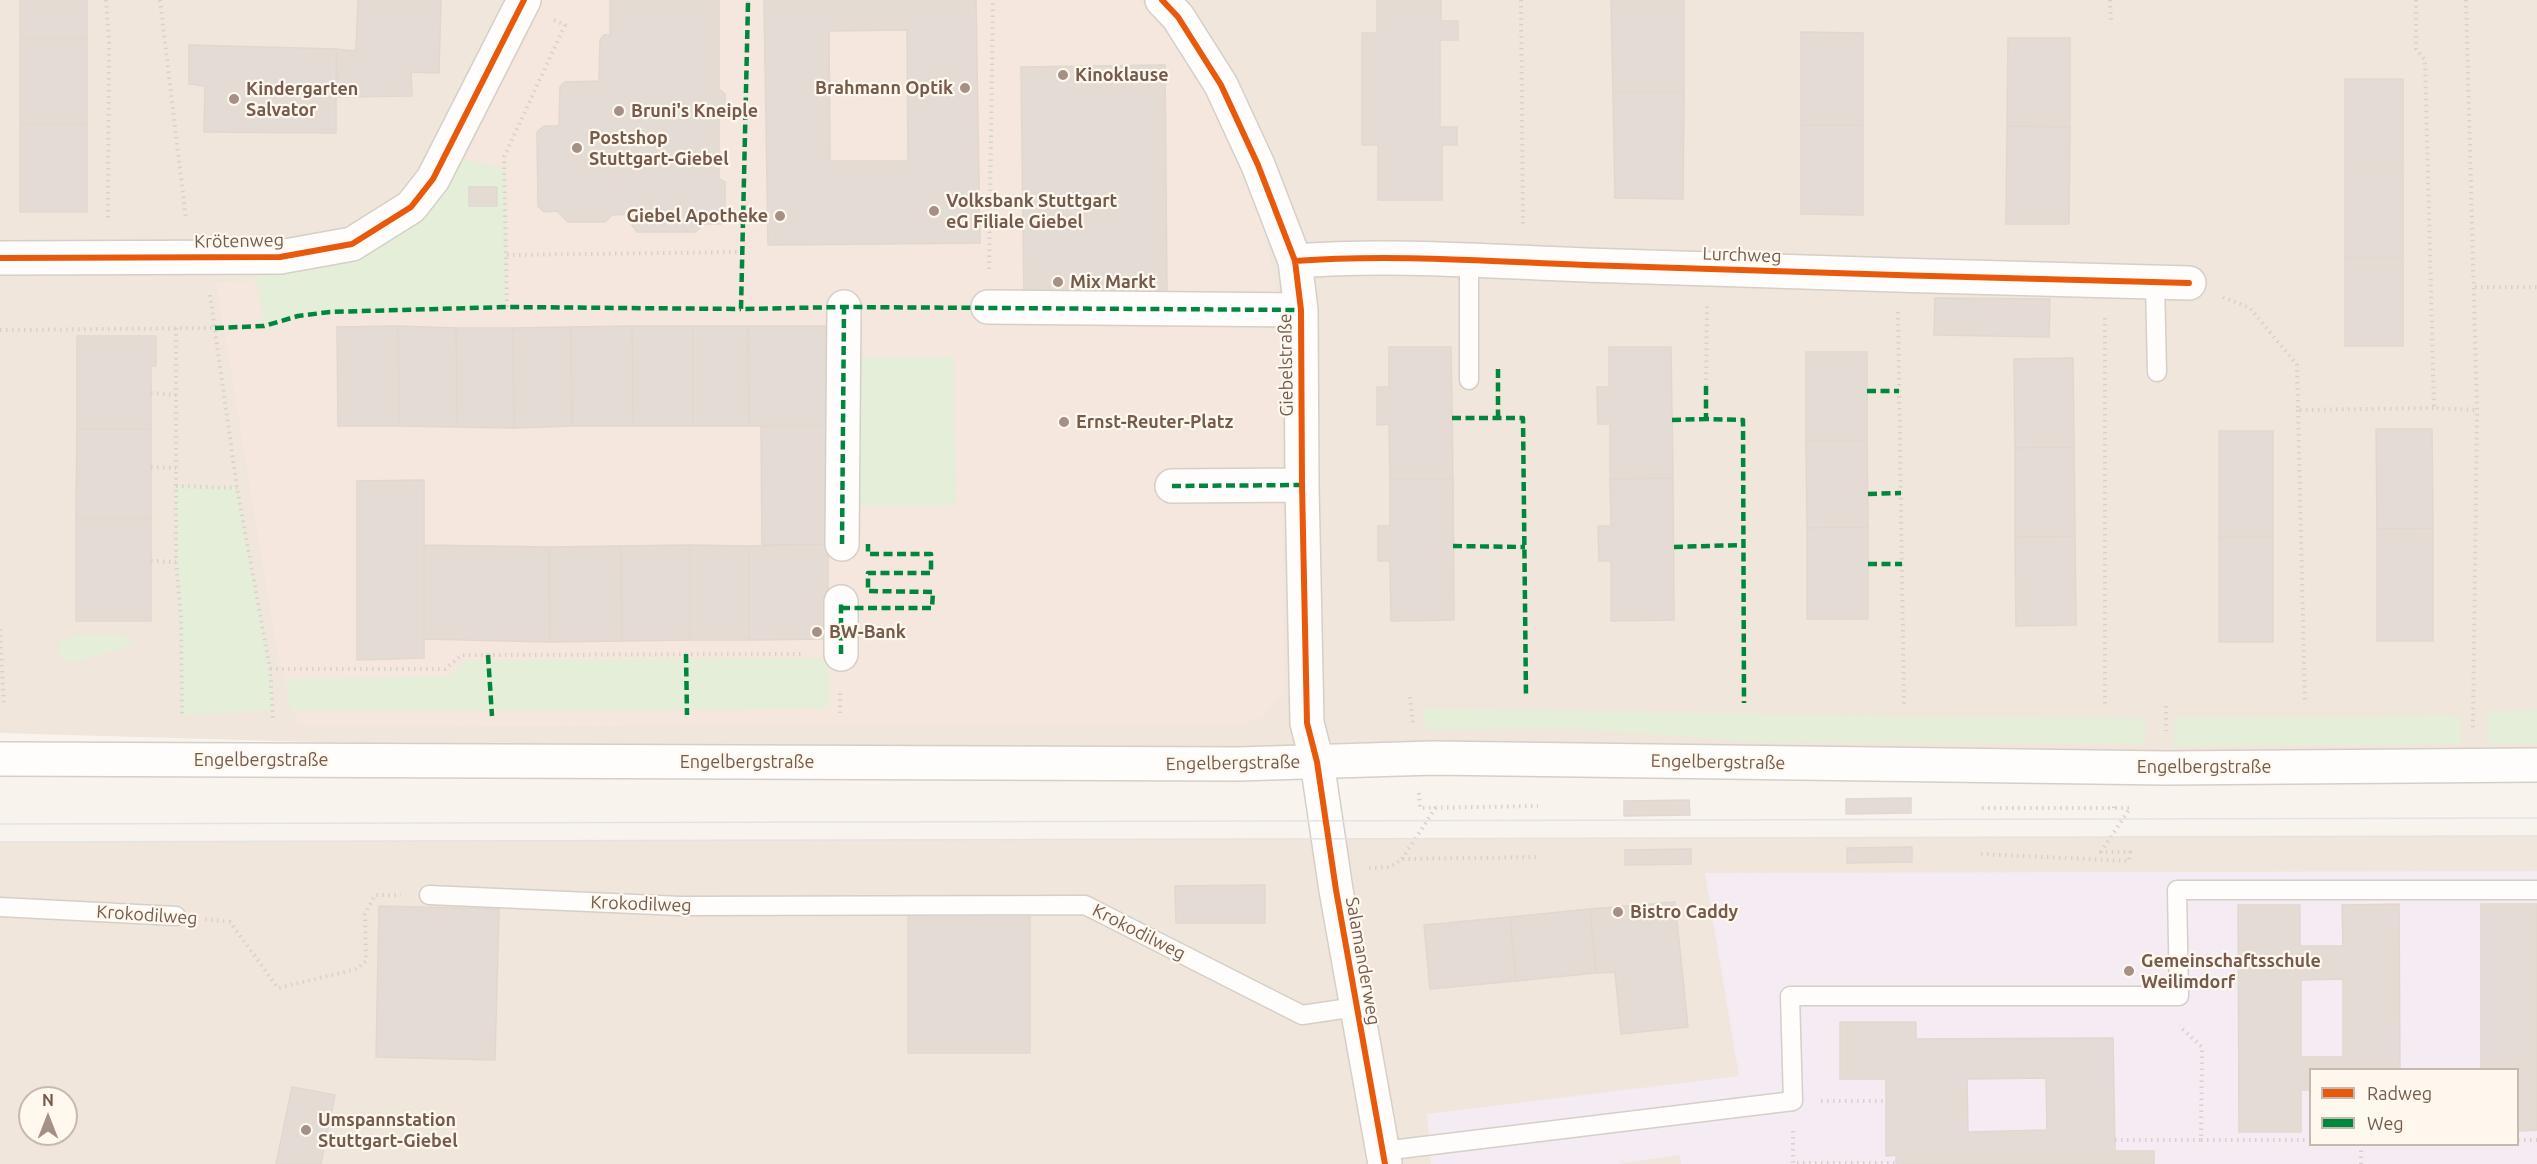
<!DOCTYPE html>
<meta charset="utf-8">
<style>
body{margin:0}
#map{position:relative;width:2537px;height:1164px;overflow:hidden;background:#f8f3ed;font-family:Ubuntu,sans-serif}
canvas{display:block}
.legend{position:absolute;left:2309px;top:1068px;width:210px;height:78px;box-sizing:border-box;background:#fef8ef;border:2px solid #c8b9ae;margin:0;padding:8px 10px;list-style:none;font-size:18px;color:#765b4d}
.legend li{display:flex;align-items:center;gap:12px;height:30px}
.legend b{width:30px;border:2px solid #c8b9ae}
.north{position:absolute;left:18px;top:1086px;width:60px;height:60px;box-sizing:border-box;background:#fef8ef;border:2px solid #c8b9ae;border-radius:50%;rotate:0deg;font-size:16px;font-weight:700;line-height:24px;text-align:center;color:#765b4d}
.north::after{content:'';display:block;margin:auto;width:21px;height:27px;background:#a49085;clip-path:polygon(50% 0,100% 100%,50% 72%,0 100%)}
</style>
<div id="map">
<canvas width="2537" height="1164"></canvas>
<ul class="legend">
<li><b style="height:8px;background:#e8590c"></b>Radweg</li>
<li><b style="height:8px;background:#00873e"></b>Weg</li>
</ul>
<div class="north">N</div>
</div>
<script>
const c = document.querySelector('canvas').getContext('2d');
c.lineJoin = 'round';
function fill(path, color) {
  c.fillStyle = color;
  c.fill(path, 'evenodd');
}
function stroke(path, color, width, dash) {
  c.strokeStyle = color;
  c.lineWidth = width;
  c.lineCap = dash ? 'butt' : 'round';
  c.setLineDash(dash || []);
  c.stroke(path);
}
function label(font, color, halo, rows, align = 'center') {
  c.font = font + ' Ubuntu,sans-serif';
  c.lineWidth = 4.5;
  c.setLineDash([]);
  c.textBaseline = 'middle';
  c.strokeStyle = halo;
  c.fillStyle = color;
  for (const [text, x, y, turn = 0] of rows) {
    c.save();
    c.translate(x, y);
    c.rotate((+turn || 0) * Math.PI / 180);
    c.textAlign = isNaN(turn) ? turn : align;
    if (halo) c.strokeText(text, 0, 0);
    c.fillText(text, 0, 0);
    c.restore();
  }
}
fill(new Path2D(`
 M0 0H2537V761L1056 763 0 733Z
 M2537 836V1164H0V842ZM2310 1070H2518V1144H2310ZM30 1098H66V1134H30Z`), '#f0e6db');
fill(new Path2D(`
 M541 0H1140L1162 26 1201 84 1241 160 1265 232 1278 294 1282 345 1284 692 1263 718 1241 724 298 727 278 658 216 282 297 279 457 177Z`), '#f5e6de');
fill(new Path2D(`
 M2537 871V1164H1681L1680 1155 1618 1164H1431L1427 1114 1739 1076 1705 873ZM2310 1070H2518V1144H2310Z`), '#f4ebf3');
fill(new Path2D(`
 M445 156 505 168 507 307 298 316 264 326 253 257 342 246Z
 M858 357H954L956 505 860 506Z
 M176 486 237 488 270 669 273 710 182 715Z
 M123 636 130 639 131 644 128 647 76 661 67 662 59 656C58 651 57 646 61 642 69 632 110 636 123 636Z
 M829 658V708L666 710H290L286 679 449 676 466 660Z
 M1423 708 1856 716 2146 718 2145 744 1761 742 1562 728 1426 730Z
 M2537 710V744H2489L2487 712Z
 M2461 716V744L2174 746V717Z`), '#e5eed8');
const building = new Path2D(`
 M20 0H87V38H20Z
 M358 0H441L439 73 411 72 412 96 338 97 336 49 356 51Z
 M610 0H719V89L725 94V108L719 113V179L725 182V218L721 224H703L696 232H637L632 225V214L612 215 605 222H568L557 211 544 212 538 206 537 132 544 126H559L560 87 565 82 599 81 600 40 604 35H610Z
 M764 0H976L980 243 768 245ZM907 30 908 161H830L829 31Z
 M1377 0H1441V21H1458V40H1440V127H1457V145H1442V200H1378V145H1362V33H1377Z
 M1611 0H1684V92H1613Z
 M1801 32 1863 33V125H1801Z
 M20 38H87V124H20Z
 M2008 38H2070V127L2007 126Z
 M189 45 336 49V133L204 132 205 86 189 84Z
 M1165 65 1167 297 1024 299 1021 67Z
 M2345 79H2403V168H2345Z
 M1613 92H1684L1683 199 1615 198Z
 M20 124H87V212H20Z
 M1801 125H1863V215L1801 214Z
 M2007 126 2070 127 2069 224H2006Z
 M2345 168H2403V258H2345Z
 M469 187H497V206H469Z
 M2345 258H2403V346H2345Z
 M1935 298 2050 299 2049 337 1934 335Z
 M398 326 399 426H338L337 327Z
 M398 326 456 328 457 427 399 426Z
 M632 326 633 426H572L571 327Z
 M632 326H693V426H633Z
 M693 326H748L749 426H693Z
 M748 326H827V426H749Z
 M571 327 572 426 514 428 513 328Z
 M456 328H513L514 428 457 427Z
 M77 336H156V366H151V429H77Z
 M1389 347H1451L1453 479H1390L1389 424 1377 425V387H1389Z
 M1609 347H1671L1673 478 1610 479V424H1598L1597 387H1609Z
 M1806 352H1867V441H1806Z
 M2073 358 2074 447 2015 448 2014 359Z
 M761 426H827L828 544 762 545Z
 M77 429H151V518H76Z
 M2376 429H2432L2433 528 2377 529Z
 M2219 431H2273V537H2219Z
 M1806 441H1867L1868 527 1807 528Z
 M2074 447 2075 536 2015 537V448Z
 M1673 478 1674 620 1611 621V561H1599L1598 526H1611L1610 479Z
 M1390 479H1453L1454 620 1391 621 1390 561H1378V526H1390Z
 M424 480V658L357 660V481Z
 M76 518H151V621H76Z
 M1868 527V619H1807V528Z
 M2433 528V641H2377V529Z
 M2075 536 2076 625 2016 626 2015 537Z
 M2219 537H2273V642H2219Z
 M828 544V639L749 640V546Z
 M424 545 549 547 550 642 424 639Z
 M690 545 749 546V640H690Z
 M690 545V640L622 641 621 546Z
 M621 546 622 641 550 642 549 547Z
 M1911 798V813L1846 814V799Z
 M1689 800 1690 815 1624 816V801Z
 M1912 847V862L1847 863V848Z
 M1691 849V864L1625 865V850Z
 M1265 885V923H1176L1175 886Z
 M1675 902 1688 1027 1621 1034 1615 972 1596 973 1590 909Z
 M2399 904 2400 1070H2310V1090H2301V1132H2239L2238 905H2300V946H2343L2342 905ZM2343 979V1057H2301V980Z
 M2481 904H2537V1130L2518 1131V1070H2481Z
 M379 906 499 909 495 1060 376 1057Z
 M1590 909 1596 973 1516 981 1510 917Z
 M908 917H1030V1053H908Z
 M1510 917 1516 981 1430 989 1424 925Z
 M1840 1022H1916V1039L2113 1038 2115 1151H2154V1164H1896V1155L1886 1156V1079H1840ZM2046 1078 2047 1130 1968 1132 1967 1079Z
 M292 1087 335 1095 321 1164H276Z`);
fill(building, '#e4dcd4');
stroke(building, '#e1d7cf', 1.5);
const lane = new Path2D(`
 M2155 282 2157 372
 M1469 380V261
 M429 895 680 906 1085 905 1302 1015 1356 1007
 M0 907 176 916
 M1383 1151 1793 1101 1790 996H2179L2177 890H2537`);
const street = new Path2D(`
 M1162 0 1178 17 1221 85 1258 165 1295 261 1301 310 1302 485 1307 723 1317 762 1336 890 1385 1164
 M0 258 280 257 352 244 411 207 433 179 524 0
 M1295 261C1399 253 1512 263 1617 266 1808 272 1998 279 2189 283
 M988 307 1301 310
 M1172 486 1302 485
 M842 544 844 307
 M841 654V602`);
const secondary = new Path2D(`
 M0 759 1238 764 1433 758 2166 768 2537 765`);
stroke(lane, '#d5cfc8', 21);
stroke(street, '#d5cfc8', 36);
stroke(secondary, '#d5cfc8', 36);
stroke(new Path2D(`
 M106 0 109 42 108 219
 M160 0 186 220
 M1521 0 1523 227
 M2110 0 2111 21
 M2416 0V49L2425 60 2434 408 2477 410
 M2466 0 2477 410 2473 729
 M748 3V0
 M507 255 742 252
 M989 269 993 0
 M2475 287H2537
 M210 295 237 488 270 669 273 718
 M2223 297 2250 308 2297 365 2298 410 2434 408
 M507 307 504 157 565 25 554 20
 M1898 312 1904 706
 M2105 318V705
 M176 328V562L181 618 182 715
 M0 330 215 328
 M1706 386 1707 306
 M151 393 176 395
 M2298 410 2305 704
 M151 467 176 468
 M176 486 237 488
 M151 561 176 562
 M0 629 4 707
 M270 669H445L462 655 805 654
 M1410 697 1413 723
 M2166 706V731
 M840 713V691
 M1419 793 1420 808 1538 806
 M1982 808H2114V805
 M1981 854 2129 861 2130 852H2101L2130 808H2114
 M1402 859 1436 807
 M1369 868 1390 867 1402 859 1540 857
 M205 919 230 922 278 988 357 969 366 961 365 914 375 895H401
 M1821 1101H1886
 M1793 1131V1163H1896
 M2115 1140H2201L2202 1047 2179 1026
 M2201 1140H2310
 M2518 1140H2537
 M2361 1164V1144`), '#d8d1cd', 4, [1.5, 4.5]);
stroke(lane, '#fefdfc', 18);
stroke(street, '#fefdfc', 33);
stroke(secondary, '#fefdfc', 33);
stroke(new Path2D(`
 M0 824 2537 818
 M0 842 2537 836`), '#e5e2e5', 1.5);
stroke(new Path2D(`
 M748 3 741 309 844 307 1301 310
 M215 328 264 326 298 316 330 312 507 307 741 309
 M1498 369V418
 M1706 386V419L1743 420 1744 703
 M1867 391H1899
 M1452 418H1523L1526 697
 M1672 420 1706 419
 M1172 486 1302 485
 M1868 494 1901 493
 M842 544 844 307
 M1453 546 1525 547
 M1674 547 1744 545
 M1868 564H1902
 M841 608H932L933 592 868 591V573H931V554H868V544
 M686 654 687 715
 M841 654V602
 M488 655 492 716`), '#00873e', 4.5, [9, 4.5]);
stroke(new Path2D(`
 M1162 0 1178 17 1221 85 1258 165 1295 261 1301 310 1302 485 1307 723 1317 762 1336 890 1385 1164
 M0 258 280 257 352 244 411 207 433 179 524 0
 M1295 261C1399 253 1512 263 1617 266 1808 272 1998 279 2189 283`), '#e8590c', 6);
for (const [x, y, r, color] of [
 [1063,75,6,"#a49085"],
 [965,88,6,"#a49085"],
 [234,99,6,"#a49085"],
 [619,111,6,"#a49085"],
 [577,148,6,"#a49085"],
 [934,211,6,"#a49085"],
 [780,216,6,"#a49085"],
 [1058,282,6,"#a49085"],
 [1064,422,6,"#a49085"],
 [817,632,6,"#a49085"],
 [1618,912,6,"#a49085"],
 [2129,971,6,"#a49085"],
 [306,1130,6,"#a49085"]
]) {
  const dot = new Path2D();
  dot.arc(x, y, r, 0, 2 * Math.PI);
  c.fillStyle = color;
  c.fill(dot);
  stroke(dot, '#fef8ef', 2);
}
label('bold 18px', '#765b4d', '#fef8ef', [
 ["Kinoklause",1075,75],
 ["Brahmann Optik",953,88,"right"],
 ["Kindergarten",246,89],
 ["Salvator",246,110],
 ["Bruni's Kneiple",631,111],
 ["Postshop",589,138],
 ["Stuttgart-Giebel",589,159],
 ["Volksbank Stuttgart",946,201],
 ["eG Filiale Giebel",946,222],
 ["Giebel Apotheke",768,216,"right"],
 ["Mix Markt",1070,282],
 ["Ernst-Reuter-Platz",1076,422],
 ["BW-Bank",829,632],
 ["Bistro Caddy",1630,912],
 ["Gemeinschaftsschule",2141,961],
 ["Weilimdorf",2141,982],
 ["Umspannstation",318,1120],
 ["Stuttgart-Giebel",318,1141]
], 'left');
label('18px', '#765b4d', '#fef8ef', [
 ["Krötenweg",239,241,-1],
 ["Lurchweg",1742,255,2],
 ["Giebelstraße",1286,365,-91],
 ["Engelbergstraße",261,760],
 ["Engelbergstraße",747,762],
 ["Engelbergstraße",1718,762,1],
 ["Engelbergstraße",1233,763,-1],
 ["Engelbergstraße",2204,767],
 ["Krokodilweg",641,904,2],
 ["Krokodilweg",147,915,4],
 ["Krokodilweg",1139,932,27],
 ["Salamanderweg",1363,961,80]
]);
</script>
